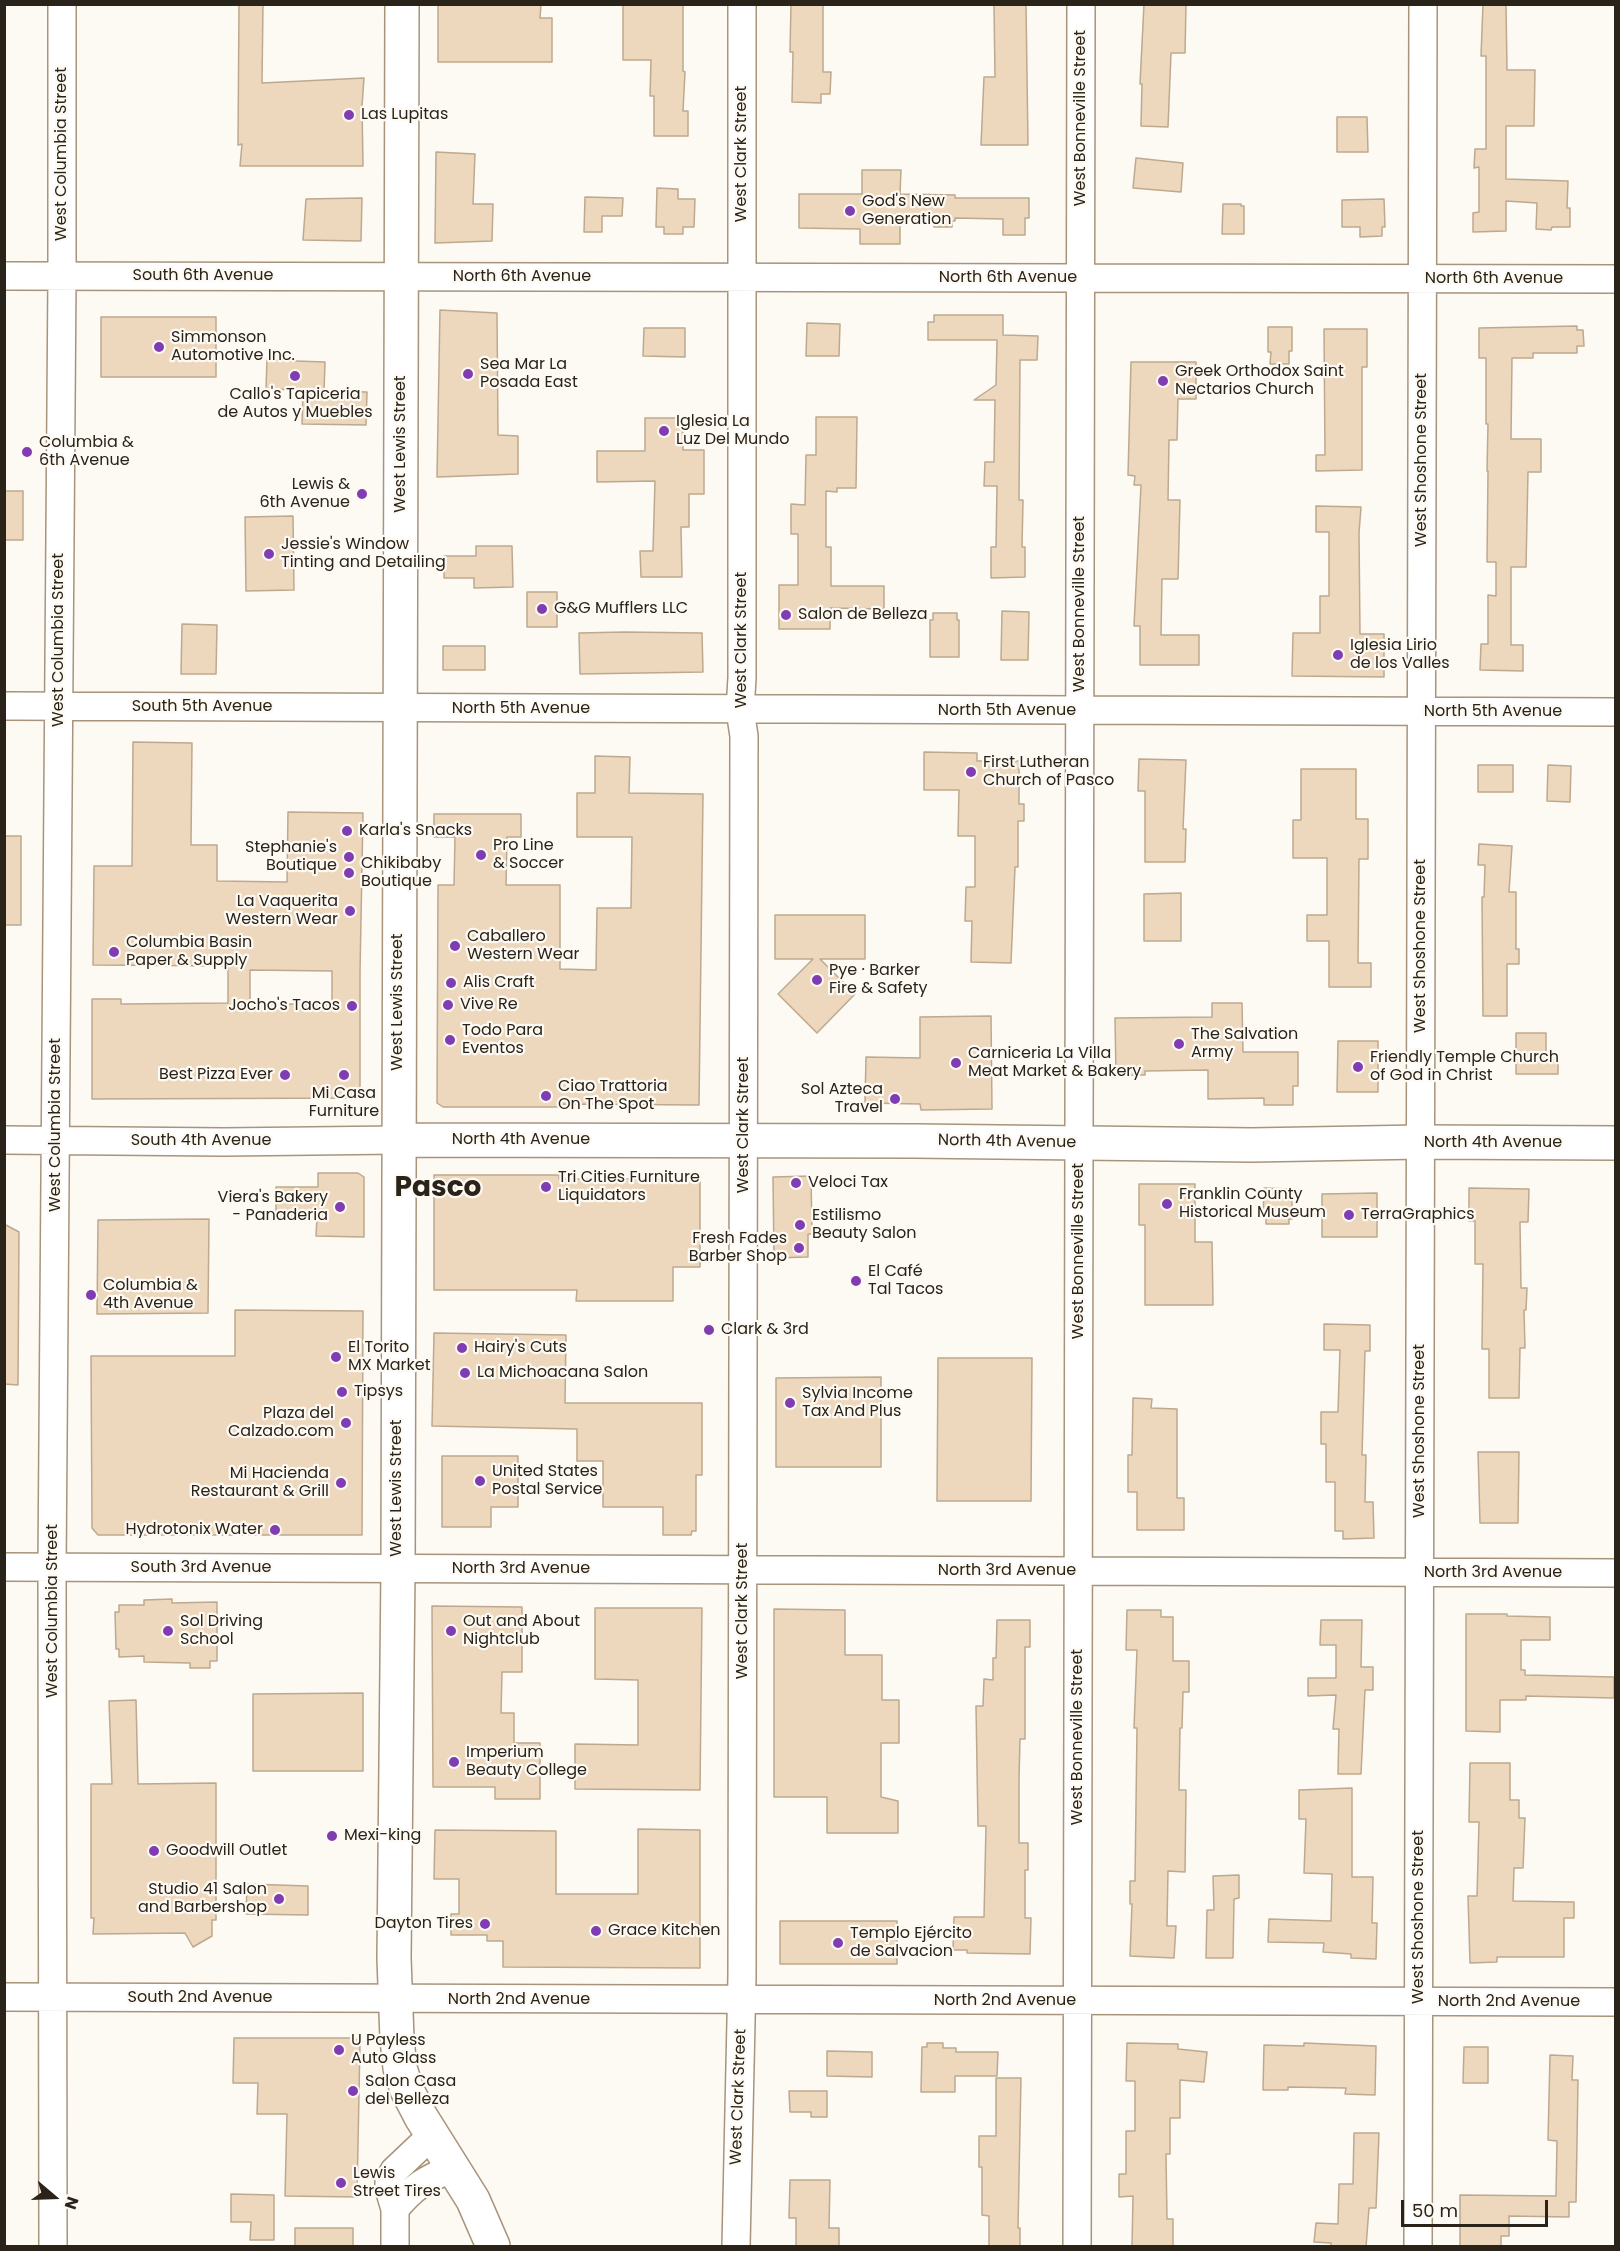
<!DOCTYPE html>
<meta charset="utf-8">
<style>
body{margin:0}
#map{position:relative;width:1620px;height:2251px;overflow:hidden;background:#fdf9f3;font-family:Poppins,sans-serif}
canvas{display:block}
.frame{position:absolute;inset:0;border:6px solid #2a2319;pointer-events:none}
.north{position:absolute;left:24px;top:2167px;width:60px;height:60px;-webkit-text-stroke:4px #fdf9f3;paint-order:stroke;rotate:109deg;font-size:16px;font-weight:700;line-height:24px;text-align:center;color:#2a2319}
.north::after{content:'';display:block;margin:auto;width:21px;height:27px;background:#2a2319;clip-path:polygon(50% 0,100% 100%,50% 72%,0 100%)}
.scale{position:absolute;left:1401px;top:2200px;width:147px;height:27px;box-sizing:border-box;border:3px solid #2a2319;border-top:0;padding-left:8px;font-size:18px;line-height:21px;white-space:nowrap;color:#2a2319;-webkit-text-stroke:4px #fdf9f3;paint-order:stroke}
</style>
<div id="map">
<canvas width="1620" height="2251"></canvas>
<div class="frame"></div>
<div class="north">N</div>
<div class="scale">50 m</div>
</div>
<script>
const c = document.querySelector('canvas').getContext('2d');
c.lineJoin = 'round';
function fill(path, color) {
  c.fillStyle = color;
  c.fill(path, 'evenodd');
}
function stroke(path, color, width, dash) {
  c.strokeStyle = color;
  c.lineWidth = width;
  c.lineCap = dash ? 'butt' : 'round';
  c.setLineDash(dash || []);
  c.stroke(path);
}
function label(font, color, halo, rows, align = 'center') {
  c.font = font + ' Poppins,sans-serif';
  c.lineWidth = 4.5;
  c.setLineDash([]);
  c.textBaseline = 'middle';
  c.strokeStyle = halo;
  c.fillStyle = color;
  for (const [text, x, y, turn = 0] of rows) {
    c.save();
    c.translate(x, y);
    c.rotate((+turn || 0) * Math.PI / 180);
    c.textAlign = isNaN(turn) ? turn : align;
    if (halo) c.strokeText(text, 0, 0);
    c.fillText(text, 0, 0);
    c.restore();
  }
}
const building = new Path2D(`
 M239 4H263L262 83 364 78 362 106 363 166H240L242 144 238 145Z
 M438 4H541L540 18H552V62H438Z
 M623 4H683V71L685 72 683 111H688V136H654V96H650L651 60H623Z
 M791 4H823V72H831L830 94H821V103L792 102 793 52H790Z
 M994 4H1026L1028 145H981L984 77H995Z
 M1144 4H1186L1185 53H1171L1168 127 1141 126 1142 84H1140Z
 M1483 4H1506L1507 70H1535L1534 126H1506V179L1568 181 1567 208H1570V227H1552L1551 230 1536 229 1537 203 1506 201V231L1473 232V213L1479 212V167L1474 168 1475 149H1486V56H1481Z
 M1337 117H1367L1368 152H1337Z
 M436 152 475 154 473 204H493L492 241 435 243Z
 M1136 158 1183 163 1181 192 1133 188Z
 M862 170H901L900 194 955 195V198H1029V218H1025V235H1003V219L955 218V221H952V227H934V220L900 219V244H860V229L799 228V194H862Z
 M657 188 678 189V199H695L694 227H683V234H664V227H656Z
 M585 197 623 198 622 216H602V232H584Z
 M362 198 361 241 303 240 306 199Z
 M1384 199 1385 227H1382V236L1360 237V227H1342V200Z
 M1223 204H1241V206H1244V234H1222Z
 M440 310 497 313 498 435 518 436V474L437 477Z
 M934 315H1003V335L1038 336 1037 360H1020L1019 500H1023L1022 547H1025V577L991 578V547H996L997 486H984L985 462H994L995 400H974L996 385 997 340H928V322H934Z
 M101 317H216V377H101Z
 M807 323 840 324 839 356H806Z
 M1577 326V330H1583L1584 346H1577V353H1533V358H1512L1511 439H1541V472H1528L1526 567H1511V645H1523V671L1480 670 1481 644H1488V595L1496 596V562H1487L1488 471H1487L1488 424H1486V358H1479V328Z
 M1268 327H1292V351H1289V364H1270L1271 352H1268Z
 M644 328H685V357L643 356Z
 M1324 329H1367V367H1362V470L1316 471V455H1325Z
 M267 360 325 362 324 391 367 392 366 425 302 424 303 390 266 389Z
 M1131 362H1196V399H1178L1177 440H1169L1168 500H1180L1178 579H1162L1161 635H1199V665H1140V626H1134L1141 485H1134L1135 476 1128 475Z
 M816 417H857L856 488H837V492L826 491V547H831V586H884V609L830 608V629H779V585H798V534H791V504L805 505 806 455H816Z
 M645 418H683V450H704V494H689V527H681L682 577H641L640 551H653L655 481 597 482V451H645Z
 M4 491H23V540H4Z
 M1316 506 1361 507 1359 533 1360 634H1384V677L1292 676 1293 633H1320V596H1329V532H1316Z
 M293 516 294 590 246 591 245 517Z
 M476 546H512L513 587 474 588V578H444V556H476Z
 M527 592H557V627H527Z
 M1002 611 1029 612 1028 660H1001Z
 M933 613H957V620H959V657H930V620H933Z
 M182 624 217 625 216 674H181Z
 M625 632 702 633 703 672 580 674 579 633Z
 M443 646H485V670H443Z
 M133 742 192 743 191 845H217V881L287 882 288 812 363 813 360 972V1098L92 1099V999H121V1004L228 1003V966L93 965 94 866H132ZM250 970 332 971V1004H250Z
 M924 752 977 753V761H1019V804H1024V821H1018V867H1015L1011 963 971 962 972 921H965L966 887H975V836H958L959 790H924Z
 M595 756 630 757 629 793 703 794 699 1105 559 1104V1107H443L437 1103 438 885H454L455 837H434V814H521V837H507L506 885H560V969L596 970 597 908H631L632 837H577V793H595Z
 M1139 759 1186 760 1183 829H1186L1185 862H1145V791H1138Z
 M1478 765H1513V792H1478Z
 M1548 765 1571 766 1570 802 1547 801Z
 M1301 769H1356V819H1368V859H1359L1358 963H1371V987H1329V941H1307V915H1327V858H1293V820H1301Z
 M4 836H21V925H4Z
 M1479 844 1512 846 1509 892H1516V949H1519V964H1507V1016H1483L1482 897H1484L1485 865H1478Z
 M1181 893V941H1144V894Z
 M775 915H865V959H820L855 994 817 1033 778 994 813 959H775Z
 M1212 1003H1242L1243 1052H1298V1086H1293V1105H1264V1098L1208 1099V1070L1145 1071V1075H1116L1115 1018 1212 1017Z
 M991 1016 992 1109 921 1110 920 1104 865 1103 866 1057 920 1058V1017Z
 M1516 1033H1546V1055H1558V1074H1516Z
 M1338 1041H1378V1092H1337Z
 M318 1173H358L364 1177V1237L316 1236 317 1217H276V1187H318Z
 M434 1175H559V1179H700V1267H673V1301H576L577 1290H434Z
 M811 1176 812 1234H808V1257L774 1258 773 1177Z
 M1139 1184H1195V1242H1212L1213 1305H1145V1225H1139Z
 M1264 1188 1292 1189V1219H1289V1224H1266V1218H1263Z
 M1469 1188 1529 1189 1528 1222H1520L1521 1288H1527L1526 1310H1524L1525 1348H1520L1519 1398H1489V1349H1482L1483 1264H1475V1221H1469Z
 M1377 1193V1237H1322V1194Z
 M209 1219 208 1313 97 1314 98 1220Z
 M4 1224 19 1232 18 1385 4 1384Z
 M235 1310 363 1311 362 1535H98L92 1528 91 1356H235Z
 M1324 1324 1370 1325V1351H1365L1362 1455H1366L1365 1502H1373L1374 1538 1343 1539V1531H1335V1482H1326V1444H1321V1412H1338L1340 1350H1324Z
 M434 1333 566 1335 565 1403H702V1475H696V1531H692L691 1535H663V1507H603V1461H577V1429L432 1426Z
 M938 1358H1032L1031 1501H937Z
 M881 1377V1467H776V1378Z
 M1133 1398 1152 1399 1151 1408 1177 1409V1498H1184V1530H1137V1492H1128V1455H1132Z
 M1478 1452H1519L1518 1523H1480Z
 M442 1456H518V1507H491V1527H442Z
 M172 1599V1603L217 1602V1661H210V1668H190V1663L144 1662V1656L119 1657V1649H116L115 1612H119V1605H144V1600Z
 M432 1606 522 1607V1672H502L501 1713H514V1743H540V1799H495V1787H433Z
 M595 1608H702L700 1790 575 1789V1744L638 1745V1680L595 1679Z
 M774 1609 845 1610V1655H882V1700H899V1743H881V1797L898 1801V1833H827V1797H774Z
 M1127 1610H1161V1617H1173V1661H1189V1692H1183L1182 1728H1180L1179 1790H1186L1185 1872 1168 1871 1167 1926H1176L1174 1958 1130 1956 1132 1904H1130V1881H1135L1137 1728H1134L1137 1650H1126Z
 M1466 1614H1507V1616L1550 1617V1640H1521V1670H1525V1675L1614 1677V1698L1526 1696V1700H1500V1732L1466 1731Z
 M997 1620H1030V1647H1025V1739H1020L1019 1779V1843H1028V1870H1025V1918H1031L1030 1954 967 1953V1950H953L954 1917H984L986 1826H978L976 1706H983L984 1679 993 1680V1658H996Z
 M1321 1620H1362L1361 1667H1373V1690H1365L1361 1774H1338L1339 1729H1333L1336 1695 1308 1696V1678H1336V1645H1320Z
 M363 1693V1771H253V1694Z
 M136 1700 138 1784 216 1783V1920H212V1936L193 1947 185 1933 93 1934 94 1918H91V1784H112L109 1701Z
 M1470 1763H1510V1800H1519V1818H1525L1523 1868H1514L1513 1901 1574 1902V1918H1564V1957H1497V1962L1470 1963 1468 1896H1477L1479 1822H1469Z
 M1352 1788V1877H1373L1372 1923H1377L1376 1959 1351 1958V1954L1323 1952 1324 1943 1268 1942 1269 1919 1331 1921 1332 1874 1304 1873 1306 1819H1299V1790Z
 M638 1829 700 1830V1968L503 1967V1941H487V1935H451V1914H459V1879H434L435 1830 556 1831V1894H638Z
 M1239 1875V1898L1234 1899 1233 1958H1206L1207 1910H1214L1213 1876Z
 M247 1884 308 1886V1915L246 1914Z
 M780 1921H897V1964H780Z
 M234 2038H354L360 2042 357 2197 285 2196 287 2114H257L258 2083H233Z
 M927 2043H943V2048H956V2052H998L997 2076H955V2092H921L922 2047H927Z
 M1127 2043 1178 2044V2049L1207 2052 1204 2082 1180 2080V2118H1170V2154H1166L1167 2219H1173V2247H1132L1133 2196 1119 2197V2174H1126V2131H1135V2081H1126Z
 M1304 2043 1376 2046 1375 2095 1345 2094 1346 2088 1288 2087V2090H1263L1264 2045 1304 2046Z
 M1464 2047H1488V2083H1463Z
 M827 2051 872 2052V2077L827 2076Z
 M1550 2055 1573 2056 1572 2080H1578L1576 2202H1569V2217L1509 2216V2236H1501V2247H1460V2195L1556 2196 1557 2141 1548 2140Z
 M996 2078H1021L1018 2228H1020V2247H989V2216L982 2215V2167H979V2136H996Z
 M789 2091H827V2117H811V2112H790Z
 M1354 2133H1379L1376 2208H1369L1366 2247H1331V2243L1314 2242 1316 2223 1338 2224 1339 2184H1353Z
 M790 2180H830L829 2228H839V2247H796V2218H789Z
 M231 2194 274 2195V2240H250L251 2222H231Z
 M295 2228H353V2247H295Z`);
fill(building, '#edd8be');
stroke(building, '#bda98f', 1.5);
const minor = new Path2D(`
 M4 276 1616 279
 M4 706 1616 712
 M4 1140 224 1142 398 1140
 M4 1567 1616 1573
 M4 1997 1616 2002
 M395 2209C414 2186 425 2180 452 2168
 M53 2246 52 1567 62 276V4
 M395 2246V2209L389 2189V2180L394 2171 432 2135
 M736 2246 742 1976 744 736 740 710 742 678V4
 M1077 2246 1081 4
 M1418 2246 1423 4`);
const major = new Path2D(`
 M402 4 398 1569 394 1958 397 2039 400 2068 407 2090 421 2117 473 2200 493 2246
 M398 1140 914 1141 1252 1145 1421 1142 1616 1143`);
stroke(minor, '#a7947b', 30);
stroke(major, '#a7947b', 36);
stroke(minor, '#fff', 27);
stroke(major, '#fff', 33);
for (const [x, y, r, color] of [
 [349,115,6,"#803db1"],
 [850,211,6,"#803db1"],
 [159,347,6,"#803db1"],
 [468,374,6,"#803db1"],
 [295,376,6,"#803db1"],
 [1163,381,6,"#803db1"],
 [664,431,6,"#803db1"],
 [27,452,6,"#803db1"],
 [362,494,6,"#803db1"],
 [269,554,6,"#803db1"],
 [542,609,6,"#803db1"],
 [786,615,6,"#803db1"],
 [1338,655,6,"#803db1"],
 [971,772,6,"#803db1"],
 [347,831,6,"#803db1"],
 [481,855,6,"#803db1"],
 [349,857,6,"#803db1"],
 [349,873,6,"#803db1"],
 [350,911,6,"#803db1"],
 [455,946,6,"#803db1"],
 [114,952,6,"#803db1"],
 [817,980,6,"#803db1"],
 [451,983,6,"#803db1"],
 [448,1005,6,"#803db1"],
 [352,1006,6,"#803db1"],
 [450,1040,6,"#803db1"],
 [1179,1044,6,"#803db1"],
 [956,1063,6,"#803db1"],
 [1358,1067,6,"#803db1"],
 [285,1075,6,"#803db1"],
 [344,1075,6,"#803db1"],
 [546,1096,6,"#803db1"],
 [895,1099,6,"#803db1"],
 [796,1183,6,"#803db1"],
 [546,1187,6,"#803db1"],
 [1167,1204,6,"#803db1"],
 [340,1207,6,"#803db1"],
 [1349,1215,6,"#803db1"],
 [800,1225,6,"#803db1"],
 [799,1248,6,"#803db1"],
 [856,1281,6,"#803db1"],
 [91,1295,6,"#803db1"],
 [709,1330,6,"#803db1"],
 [462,1348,6,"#803db1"],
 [336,1357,6,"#803db1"],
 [465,1373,6,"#803db1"],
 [342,1392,6,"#803db1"],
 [790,1403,6,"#803db1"],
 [346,1423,6,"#803db1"],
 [480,1481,6,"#803db1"],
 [341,1483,6,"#803db1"],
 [275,1530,6,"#803db1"],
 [168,1631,6,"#803db1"],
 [451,1631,6,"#803db1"],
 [454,1762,6,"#803db1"],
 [332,1836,6,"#803db1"],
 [154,1851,6,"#803db1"],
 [279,1899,6,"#803db1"],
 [485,1924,6,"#803db1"],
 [596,1931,6,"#803db1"],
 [838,1943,6,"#803db1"],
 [339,2050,6,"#803db1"],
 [353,2091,6,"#803db1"],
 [341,2183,6,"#803db1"]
]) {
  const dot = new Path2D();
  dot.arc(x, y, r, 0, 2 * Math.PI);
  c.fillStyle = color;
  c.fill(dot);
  stroke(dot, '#fdf9f3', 2);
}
label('16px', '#2a2319', '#fdf9f3', [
 ["Las Lupitas",361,115],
 ["God's New",862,202],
 ["Generation",862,220],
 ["Simmonson",171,338],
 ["Automotive Inc.",171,356],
 ["Sea Mar La",480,365],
 ["Posada East",480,383],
 ["Greek Orthodox Saint",1175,372],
 ["Nectarios Church",1175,390],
 ["Callo's Tapiceria",295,395,"center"],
 ["de Autos y Muebles",295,413,"center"],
 ["Iglesia La",676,422],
 ["Luz Del Mundo",676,440],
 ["Columbia &",39,443],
 ["6th Avenue",39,461],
 ["Lewis &",350,485,"right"],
 ["6th Avenue",350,503,"right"],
 ["Jessie's Window",281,545],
 ["Tinting and Detailing",281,563],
 ["G&G Mufflers LLC",554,609],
 ["Salon de Belleza",798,615],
 ["Iglesia Lirio",1350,646],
 ["de los Valles",1350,664],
 ["First Lutheran",983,763],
 ["Church of Pasco",983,781],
 ["Karla's Snacks",359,831],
 ["Pro Line",493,846],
 ["& Soccer",493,864],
 ["Stephanie's",337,848,"right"],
 ["Boutique",337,866,"right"],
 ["Chikibaby",361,864],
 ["Boutique",361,882],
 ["La Vaquerita",338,902,"right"],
 ["Western Wear",338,920,"right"],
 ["Caballero",467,937],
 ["Western Wear",467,955],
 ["Columbia Basin",126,943],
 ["Paper & Supply",126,961],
 ["Pye · Barker",829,971],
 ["Fire & Safety",829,989],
 ["Alis Craft",463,983],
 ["Vive Re",460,1005],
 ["Jocho's Tacos",340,1006,"right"],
 ["Todo Para",462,1031],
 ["Eventos",462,1049],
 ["The Salvation",1191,1035],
 ["Army",1191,1053],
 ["Carniceria La Villa",968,1054],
 ["Meat Market & Bakery",968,1072],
 ["Friendly Temple Church",1370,1058],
 ["of God in Christ",1370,1076],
 ["Best Pizza Ever",273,1075,"right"],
 ["Ciao Trattoria",558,1087],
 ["On The Spot",558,1105],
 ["Sol Azteca",883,1090,"right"],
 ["Travel",883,1108,"right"],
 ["Mi Casa",344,1094,"center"],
 ["Furniture",344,1112,"center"],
 ["Tri Cities Furniture",558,1178],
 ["Liquidators",558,1196],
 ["Veloci Tax",808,1183],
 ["Franklin County",1179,1195],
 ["Historical Museum",1179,1213],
 ["Viera's Bakery",328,1198,"right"],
 ["- Panaderia",328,1216,"right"],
 ["TerraGraphics",1361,1215],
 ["Estilismo",812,1216],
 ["Beauty Salon",812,1234],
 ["Fresh Fades",787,1239,"right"],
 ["Barber Shop",787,1257,"right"],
 ["El Café",868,1272],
 ["Tal Tacos",868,1290],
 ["Columbia &",103,1286],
 ["4th Avenue",103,1304],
 ["Clark & 3rd",721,1330],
 ["El Torito",348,1348],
 ["MX Market",348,1366],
 ["Hairy's Cuts",474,1348],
 ["La Michoacana Salon",477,1373],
 ["Tipsys",354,1392],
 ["Sylvia Income",802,1394],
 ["Tax And Plus",802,1412],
 ["Plaza del",334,1414,"right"],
 ["Calzado.com",334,1432,"right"],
 ["United States",492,1472],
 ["Postal Service",492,1490],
 ["Mi Hacienda",329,1474,"right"],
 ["Restaurant & Grill",329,1492,"right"],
 ["Hydrotonix Water",263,1530,"right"],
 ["Sol Driving",180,1622],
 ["School",180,1640],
 ["Out and About",463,1622],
 ["Nightclub",463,1640],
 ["Imperium",466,1753],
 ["Beauty College",466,1771],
 ["Mexi-king",344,1836],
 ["Goodwill Outlet",166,1851],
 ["Studio 41 Salon",267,1890,"right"],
 ["and Barbershop",267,1908,"right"],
 ["Dayton Tires",473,1924,"right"],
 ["Grace Kitchen",608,1931],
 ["Templo Ejército",850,1934],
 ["de Salvacion",850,1952],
 ["U Payless",351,2041],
 ["Auto Glass",351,2059],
 ["Salon Casa",365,2082],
 ["del Belleza",365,2100],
 ["Lewis",353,2174],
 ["Street Tires",353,2192]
], 'left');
label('16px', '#2a2319', '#fdf9f3', [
 ["West Bonneville Street",1081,118,-90],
 ["West Columbia Street",62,154,-90],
 ["West Clark Street",742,154,-90],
 ["South 6th Avenue",203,276],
 ["North 6th Avenue",522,277],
 ["North 6th Avenue",1008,278],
 ["North 6th Avenue",1494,279],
 ["West Lewis Street",401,444,-90],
 ["West Shoshone Street",1422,460,-90],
 ["West Bonneville Street",1080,604,-90],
 ["West Columbia Street",59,640,-90],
 ["West Clark Street",742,640,-90],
 ["South 5th Avenue",202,707],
 ["North 5th Avenue",521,709],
 ["North 5th Avenue",1007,711],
 ["North 5th Avenue",1493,712],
 ["West Shoshone Street",1421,946,-90],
 ["West Lewis Street",398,1002,-90],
 ["West Columbia Street",56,1125,-90],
 ["West Clark Street",744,1125,-90],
 ["North 4th Avenue",521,1140],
 ["South 4th Avenue",201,1141],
 ["North 4th Avenue",1007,1142,1],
 ["North 4th Avenue",1493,1143],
 ["West Bonneville Street",1079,1251,-90],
 ["West Shoshone Street",1420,1431,-90],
 ["West Lewis Street",397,1488,-90],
 ["South 3rd Avenue",201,1568],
 ["North 3rd Avenue",521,1569],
 ["North 3rd Avenue",1007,1571],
 ["North 3rd Avenue",1493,1573],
 ["West Columbia Street",53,1611,-90],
 ["West Clark Street",743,1611,-90],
 ["West Bonneville Street",1078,1737,-90],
 ["West Shoshone Street",1419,1917,-90],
 ["South 2nd Avenue",200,1998],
 ["North 2nd Avenue",519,2000],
 ["North 2nd Avenue",1005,2001],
 ["North 2nd Avenue",1509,2002],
 ["West Clark Street",739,2097,-88]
]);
label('bold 28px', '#2a2319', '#fdf9f3', [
 ["Pasco",438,1189]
]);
</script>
